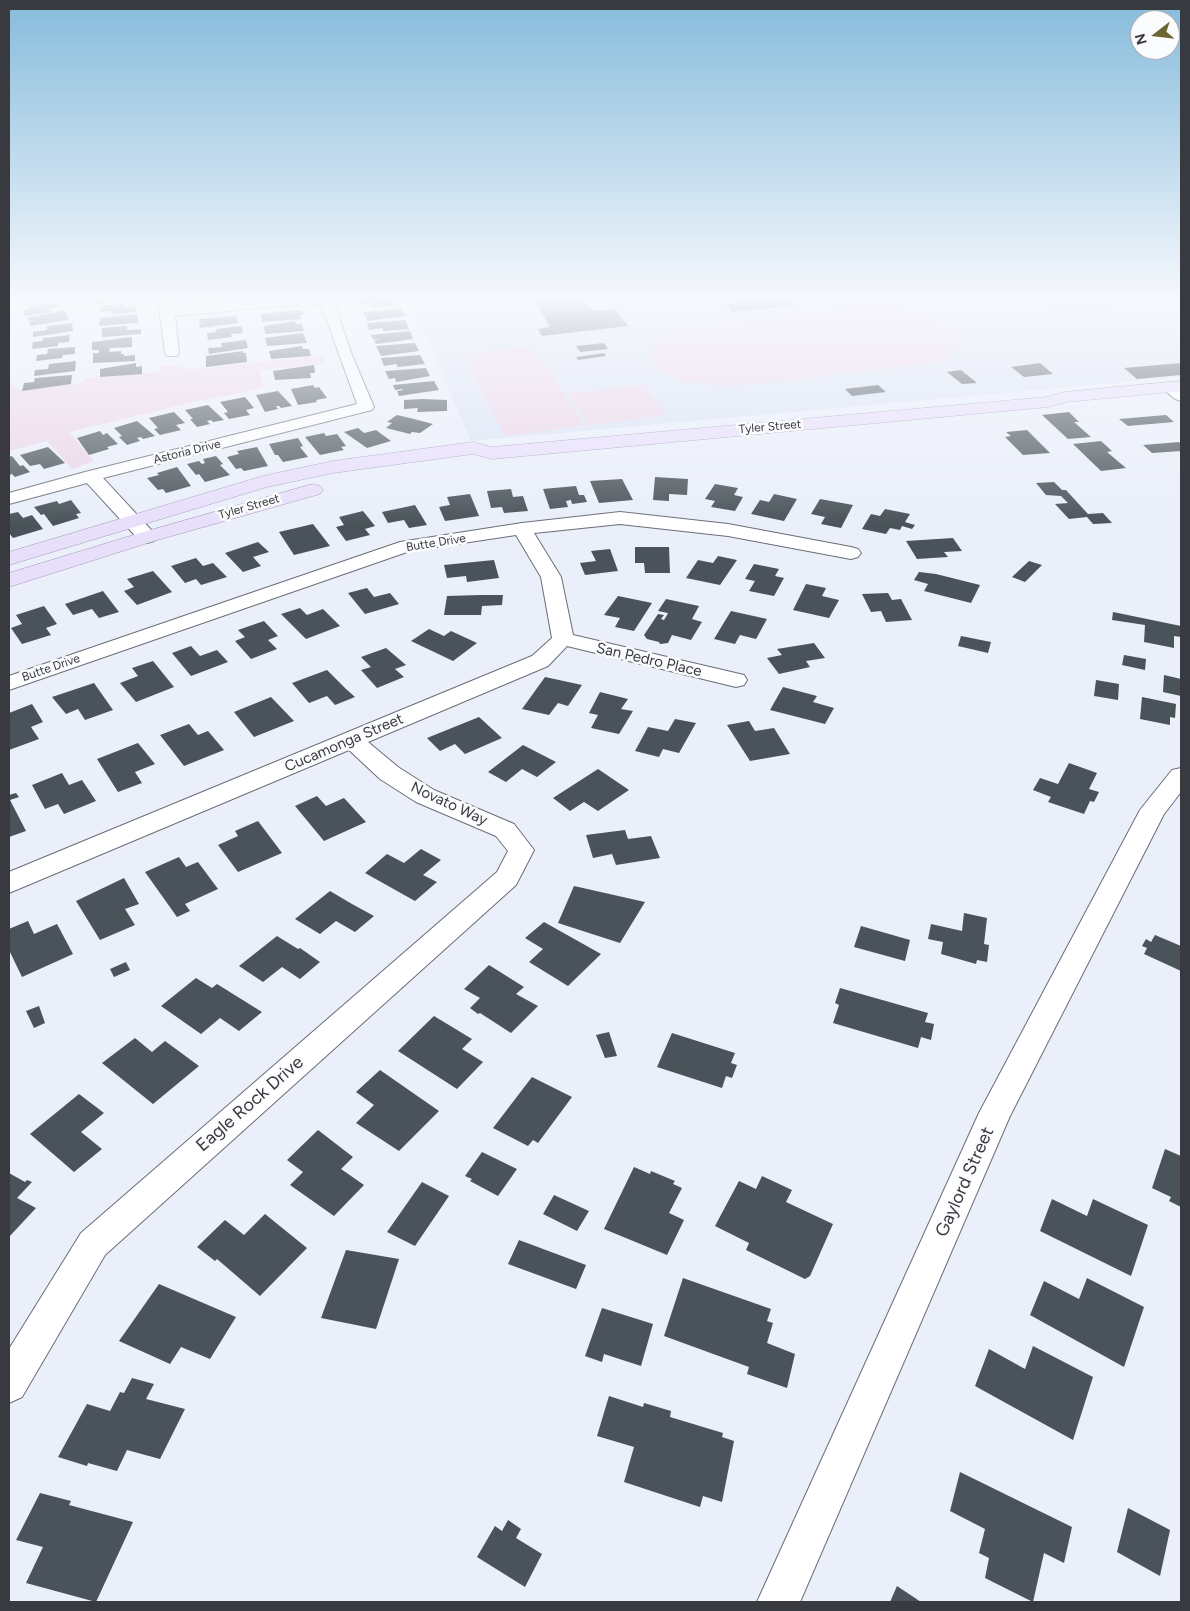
<!DOCTYPE html>
<style>
body{margin:0}
#map{position:relative;width:1190px;height:1611px;overflow:hidden;background:#eaeffa;font-family:Figtree,sans-serif}
canvas{display:block}
.frame{position:absolute;inset:0;border:10px solid #393a3f;pointer-events:none}
.north{position:absolute;left:1130px;top:10px;width:50px;height:50px;box-sizing:border-box;background:#fbfcfe;border:1px solid #adaeb2;border-radius:50%;rotate:254deg;font-size:14px;font-weight:700;line-height:20px;text-align:center;color:#393a3f}
.north::after{content:'';display:block;margin:auto;width:18px;height:22px;background:#6c6632;clip-path:polygon(50% 0,100% 100%,50% 72%,0 100%)}
</style>
<div id="map">
<canvas width="1190" height="1611"></canvas>
<div class="frame"></div>
<div class="north">N</div>
</div>
<script>
const c = document.querySelector('canvas').getContext('2d');
c.lineJoin = 'round';
function fill(path, color) {
  c.fillStyle = color;
  c.fill(path, 'evenodd');
}
function stroke(path, color, width, dash) {
  c.strokeStyle = color;
  c.lineWidth = width;
  c.lineCap = dash ? 'butt' : 'round';
  c.setLineDash(dash || []);
  c.stroke(path);
}
function label(font, color, halo, rows, align = 'center') {
  c.font = font + ' Figtree,sans-serif';
  c.lineWidth = 5;
  c.setLineDash([]);
  c.textBaseline = 'middle';
  c.strokeStyle = halo;
  c.fillStyle = color;
  for (const [text, x, y, turn = 0] of rows) {
    c.save();
    c.translate(x, y);
    c.rotate((+turn || 0) * Math.PI / 180);
    c.textAlign = isNaN(turn) ? turn : align;
    if (halo) c.strokeText(text, 0, 0);
    c.fillText(text, 0, 0);
    c.restore();
  }
}
fill(new Path2D(`
 M410 300H1181V377L471 441Z`), '#dbe3f4');
fill(new Path2D(`
 M1034 300H1175L1069 311 1042 305Z
 M857 308C883 308 909 309 934 319 948 324 968 340 951 355 945 361 933 362 926 364L726 387 684 381 664 372 651 357C652 336 671 332 690 327Z
 M534 346 584 426 505 436 463 354Z
 M323 355 326 364 260 370 263 388 198 401 69 432 94 461 72 469 47 441 9 451V384L20 390 83 383 84 378 157 372 162 366 181 364 188 370Z
 M643 385 666 415 588 425 569 394Z`), '#edd5e8');
fill(new Path2D(`
 M88 300H121V301L93 305Z
 M359 300H396L398 305 374 307 372 303 360 304Z
 M534 300H584L594 311 615 309 628 326 542 336 538 329 550 327Z
 M731 300H794L799 305 732 312 725 304 735 303Z
 M54 302 58 307 48 309 50 312 26 316 22 311 31 309 29 306Z
 M124 304 125 307 135 305 136 312 112 314 111 311 101 312 100 306Z
 M401 309 405 316 368 321 363 312Z
 M65 310 69 320 30 326 29 322 34 320 29 321 27 318Z
 M297 310 302 311 304 314 300 315 301 319 262 322 261 314Z
 M138 314V317L134 318H138V323L99 326 100 318Z
 M236 316 238 323 200 328 199 324 204 323 199 322V319Z
 M405 320 409 329 383 331 382 328 369 330 367 323Z
 M295 321 296 324H302L304 331 265 334 264 326Z
 M72 323 73 331 33 337V332L47 330V326Z
 M127 326V330L141 329V334L102 337V328Z
 M241 326 243 333 231 334 232 337 208 340 207 333 216 332V329Z
 M410 331 413 339 376 344 374 340 380 339H373L371 335Z
 M303 333 307 343 267 346 265 338Z
 M70 335 69 342 58 343V346L32 349 33 342 43 341V338Z
 M132 337V347L110 348 109 352 121 351V354H124V356L135 355V361L93 363V353H99V350H92V342Z
 M246 340 248 348 209 354 208 348 222 347 221 343Z
 M415 343 419 351 381 356 376 346Z
 M604 343 608 349 580 352 576 346Z
 M302 346 303 349H309L311 356 271 359 269 351Z
 M75 347V354L63 355 62 358 36 361 37 355 47 354 48 349Z
 M243 351V353H246L247 362 206 367V356Z
 M604 353 606 356 578 360 576 357Z
 M420 355 425 364 398 367 396 364 384 366 381 358Z
 M76 361 75 371 34 376 35 370 48 369 49 364Z
 M136 363V367L142 366V374L100 377V369Z
 M1040 363 1053 374 1024 377 1011 367Z
 M1181 363V375L1137 379 1124 368Z
 M314 365 315 373H310L311 378 275 380 273 371Z
 M426 368 430 376 396 382 395 378 389 379 385 371Z
 M961 370 977 383 962 384 947 372Z
 M72 375 71 384 22 391 24 383 34 382 35 378Z
 M434 381 439 390 399 396 397 391 403 390V389L395 390 393 385Z
 M313 385 315 388 319 387 327 398 316 400 317 402 298 405 291 389Z
 M878 385 886 392 852 396 845 389Z
 M278 391 292 406 281 408 279 406H276L278 409 265 412 256 395Z
 M245 397 254 408 246 410 250 415 229 419 224 413 228 412 220 402Z
 M422 399 447 400V411L417 412 418 408 404 409V400Z
 M208 405 224 420 213 422 211 420 207 421 210 424 197 427 190 419H193L185 410Z
 M174 412 185 423 176 425 181 430 160 435 154 429 158 428 149 418Z
 M1069 412 1079 422H1074L1091 437 1068 439 1042 415Z
 M397 415 414 419 433 424 420 433 412 432 410 434 386 428 392 423 387 422Z
 M1166 415 1174 422 1128 426 1119 419Z
 M137 421 155 436 143 439 141 437 137 438 140 441 127 445 119 437 122 436 114 428Z
 M358 428 364 433 376 430 391 441 367 448 344 432Z
 M1027 430 1050 453 1023 455 1005 437 1011 436 1006 432Z
 M100 431 103 435 107 433 118 444 107 447 109 449 89 455 77 438Z
 M324 433 326 436 337 434 346 446 341 447 344 450 320 455 305 437Z
 M298 438 303 446 300 447 308 457 283 462 278 455H275L269 444Z
 M1101 441 1112 451 1107 452 1126 468 1101 471 1073 444Z
 M1179 442 1181 444V451L1152 453 1143 445Z
 M48 447 65 463 44 469 40 464 30 466 20 455Z
 M257 447 268 466 244 471 241 468 236 469 227 457 239 454 237 451Z
 M12 456 20 466 23 465 30 472 15 477 12 474 9 475V457Z
 M216 456 223 464 220 465 230 475 205 482 199 474 196 475 187 464 199 461 202 464 205 463 203 459Z
 M177 467 191 486 166 493 163 489 158 490 147 478 159 475 157 473Z
 M655 477 688 479 687 495 669 494V501L653 500Z
 M622 479 633 500 599 503 590 481Z
 M1054 482 1062 490H1066L1088 514 1103 513 1112 523 1093 524 1087 517 1069 519 1055 504 1068 503 1061 496 1046 495 1036 483Z
 M715 484 738 488 734 495 743 497 735 511 711 507 715 501 705 499Z
 M576 486 579 495H584L587 502 572 504 571 500 566 501 568 507 550 509 543 489Z
 M511 489 513 497 523 496 528 511 504 513 502 507 491 508 487 491Z
 M470 494 479 516 445 521 439 507 450 505 447 497Z
 M774 494 797 499 784 521 751 514 760 500 769 502Z
 M820 499 853 505 841 528 821 524 825 517 811 514Z
 M71 500 81 513 76 514 79 518 53 526 44 514 41 515 34 507 57 501 59 504Z
 M415 505 427 525 409 528 404 520 388 523 382 512Z
 M885 509 910 514 905 522 915 525 912 529 902 526 900 530 890 528 886 534 862 529 871 514 880 516Z
 M363 511 375 526 365 529 370 535 346 541 336 527 344 525 339 517Z
 M18 512 23 518 32 515 43 529 13 538 9 533V514Z
 M313 524 330 546 294 555 279 532Z
 M953 538 962 551 944 552 948 557 917 559 906 541Z
 M258 542 269 552 253 557 261 566 243 572 225 553Z
 M635 547H669L670 573H645L644 563H635Z
 M610 549 618 571 585 575 580 563 596 561 591 551Z
 M718 556 737 560 720 585 686 578 698 560 713 563Z
 M196 558 203 566 213 563 227 577 201 585 196 579 185 583 171 566Z
 M494 560 499 578 467 582 466 576 447 578 444 565Z
 M1029 561 1042 565 1025 582 1012 577Z
 M754 564 779 569 775 576 784 578 774 596 749 591 755 581 745 579Z
 M153 571 172 592 137 605 124 591 134 587 127 579Z
 M919 572 936 574 980 585 971 603 924 591 928 584 914 580Z
 M806 584 826 588 822 596 839 600 829 618 793 610Z
 M367 588 374 597 390 593 399 604 365 614 348 593Z
 M103 591 119 612 99 618 92 609 73 615 65 604Z
 M888 593 892 600 901 599 912 620 886 622 881 611 871 612 862 594Z
 M480 595H503L502 605 482 606 481 615H444L447 596Z
 M618 596 652 603 634 631 615 627 620 618 604 615Z
 M666 599 699 606 692 619 702 622 691 640 672 635 668 643 660 644 659 642 647 639 644 635 658 614 664 615 661 619 664 620 667 615 668 613 658 611Z
 M44 606 57 624 46 628 51 635 22 644 11 628 22 624 16 615Z
 M300 608 307 615 323 609 340 626 306 639 281 614Z
 M731 611 767 619 756 639 740 635 735 644 714 639Z
 M1113 612 1181 626V637L1174 636V648L1144 642 1145 625 1112 620Z
 M264 621 278 636 268 640 277 649 251 659 235 641 245 637 238 630Z
 M429 629 444 636 451 631 477 643 453 661 411 641Z
 M961 636 991 642 988 653 958 646Z
 M814 643 825 658 806 661 810 667 779 674 767 658 782 655 777 649Z
 M191 646 200 656 217 650 228 662 191 676 172 653Z
 M386 648 406 665 395 669 404 677 377 688 361 670 371 667 361 657Z
 M1124 655 1146 659 1145 670 1122 665Z
 M153 661 174 687 136 702 120 683 138 676 132 668Z
 M327 670 346 689 355 697 335 705 327 696 309 703 292 683Z
 M1164 675 1181 679V696L1163 692Z
 M545 677 582 685 568 706 558 703 549 715 522 709Z
 M1096 680 1119 684 1118 700 1094 696Z
 M94 683 113 710 85 720 78 709 66 714 52 697Z
 M783 687 817 696 813 702 834 708 825 724 770 710Z
 M600 692 628 699 621 709 633 711 619 734 591 728 598 715 589 713Z
 M271 697 294 721 254 737 234 712Z
 M1142 697 1176 704 1175 718 1170 717V725L1140 719Z
 M32 704 43 722 31 727 39 739 9 750V713Z
 M479 717 502 738 465 754 455 744 440 751 427 738Z
 M675 719 696 723 679 753 663 749 659 757 635 751 648 727 668 731Z
 M749 721 755 731 774 728 790 754 750 761 727 725Z
 M189 724 198 735 208 731 224 750 184 766 160 735Z
 M138 743 155 764 135 772 142 783 118 792 97 759Z
 M523 745 556 762 537 777 522 769 506 782 488 772Z
 M1069 763 1097 773 1089 789 1099 792 1094 802 1090 801 1084 814 1048 802 1051 797 1033 790 1040 778 1058 784Z
 M598 769 629 790 598 811 584 802 570 811 553 798Z
 M62 773 69 785 82 780 96 801 64 814 58 804 45 809 32 785Z
 M16 793 19 797 10 800 26 831 9 837V795Z
 M317 796 326 806 344 798 366 822 324 841 295 806Z
 M258 821 282 853 238 872 218 845 238 836 235 831Z
 M625 830 628 839 651 836 660 858 616 865 612 854 593 858 586 835Z
 M421 849 441 860 423 875 437 882 415 901 365 873 387 854 404 863Z
 M179 857 186 867 198 862 218 889 185 904 190 911 177 917 145 872Z
 M124 878 139 904 125 909 135 925 100 940 76 901Z
 M574 886 645 902 620 943 558 923Z
 M330 891 352 904 374 916 355 932 336 921 320 934 295 919Z
 M964 913 987 918 984 944 989 945 987 962 977 960 976 964 941 954 943 942 928 939 931 924 962 931Z
 M28 921 34 934 57 924 73 954 22 977 9 950V929Z
 M544 922 601 954 568 986 529 962 543 949 525 938Z
 M861 926 910 940 905 961 854 947Z
 M1155 935 1181 946V971L1144 954 1147 948 1142 946 1146 939 1151 942Z
 M277 936 298 949 300 948 320 962 300 979 282 967 263 982 239 966Z
 M126 962 130 970 114 977 110 969Z
 M489 965 524 987 516 994 538 1006 511 1033 480 1013 478 1014 470 1008 480 998 464 989Z
 M196 978 212 988 217 984 262 1012 239 1031 220 1018 201 1034 161 1006Z
 M840 988 928 1013 925 1022 934 1024 931 1040 921 1037 918 1048 833 1023 839 1005 835 1003Z
 M39 1006 45 1023 34 1028 26 1011Z
 M434 1016 472 1039 462 1049 483 1062 457 1089 398 1051Z
 M609 1032 617 1056 605 1058 596 1035Z
 M672 1033 735 1053 731 1063 737 1065 732 1078 726 1076 722 1088 657 1067Z
 M135 1038 152 1052 165 1041 199 1066 153 1104 102 1063Z
 M380 1070 439 1111 399 1151 356 1123 374 1105 356 1092Z
 M532 1077 572 1097 538 1143 533 1140 528 1146 493 1128Z
 M79 1094 104 1113 81 1132 102 1149 74 1172 30 1134Z
 M318 1130 353 1157 341 1169 364 1185 334 1216 290 1185 303 1172 287 1160Z
 M1165 1149 1181 1156V1207L1169 1201 1171 1197 1152 1188Z
 M482 1152 517 1169 498 1196 470 1181 472 1179 465 1176Z
 M634 1167 650 1174 651 1171 675 1181 673 1184 682 1188 669 1213 684 1220 667 1255 604 1229Z
 M9 1173 25 1182 27 1180 32 1182 17 1198 36 1208 9 1237Z
 M762 1176 792 1190 786 1202 833 1224 810 1276 805 1279 746 1250 749 1243 715 1226 739 1181 756 1189Z
 M422 1182 449 1196 415 1246 387 1232Z
 M554 1195 589 1211 577 1231 543 1214Z
 M1052 1199 1087 1216 1093 1199 1148 1225 1131 1276 1040 1231Z
 M265 1214 307 1248 260 1296 217 1259 215 1261 197 1247 225 1220 244 1235Z
 M519 1240 586 1265 576 1289 508 1264Z
 M346 1250 399 1259 376 1329 321 1318Z
 M683 1278 771 1309 767 1321 773 1323 767 1343 795 1354 787 1388 747 1374 749 1367 664 1336Z
 M1087 1278 1144 1307 1124 1367 1030 1315 1044 1281 1079 1299Z
 M159 1284 236 1317 210 1359 181 1347 170 1364 119 1341Z
 M602 1308 653 1324 641 1366 604 1354 602 1362 585 1356Z
 M1033 1346 1093 1377 1073 1440 975 1386 989 1349 1025 1369Z
 M132 1378 154 1384 146 1399 185 1409 160 1459 127 1450 117 1471 88 1463 87 1466 58 1457 87 1404 110 1411 120 1392 124 1393Z
 M609 1396 643 1407 644 1403 671 1411 670 1417 723 1433 722 1437 734 1441 722 1502 703 1496 700 1507 624 1482 634 1447 597 1436Z
 M960 1472 1072 1527 1064 1563 1044 1553 1033 1602 985 1578 989 1558 979 1553 985 1529 950 1511Z
 M40 1493 71 1501 69 1505 133 1522 96 1602 26 1583 43 1547 16 1540Z
 M1128 1508 1170 1530 1160 1576 1117 1552Z
 M508 1520 521 1529 516 1538 542 1554 525 1587 477 1557 495 1526 502 1531Z
 M897 1586 921 1602H890Z`), '#495359');
const minor = new Path2D(`
 M9 300H32L30 303 9 307Z
 M158 300H172L174 307 257 300H305L298 304 175 316 179 353 177 356H167L165 353Z
 M309 300H330L335 305 352 355 374 407 372 410 103 478 154 533 157 537 154 541 147 543 140 541 87 483 9 504V493L85 472 357 404 322 307 311 303Z
 M1170 383 1181 389V401L1175 399 1162 388 1164 385Z
 M620 512 728 524 851 547 858 549 861 553 858 557 851 559 728 536 620 524 534 533 561 577 573 635 744 675 747 680 744 685 736 687 567 646 548 666 368 742 398 767 434 790 514 824 534 850 516 885 105 1255 22 1397 9 1403V1349L81 1233 497 872 508 851 496 836 416 802 380 779 349 750 9 893V872L532 656 552 638 541 577 516 535 410 551 9 690V676L400 542 522 523Z
 M1181 768V792L1164 814 1010 1116 800 1602H757L979 1113 1140 810 1172 770Z`);
const major = new Path2D(`
 M1181 381V391L1066 402 1048 407 492 459 473 454 333 473 267 487 9 565V552L263 476 333 461 473 442 492 447 1047 397 1065 392Z
 M313 484 320 486 323 490 320 494 154 541 9 587V573L140 533Z`);
stroke(minor, '#6a6e77', 2);
stroke(major, '#a097b7', 1);
fill(minor, '#fff');
fill(major, '#e8dffb');
const sky = c.createLinearGradient(0, 0, 0, 525);
sky.addColorStop(0, '#86bbdb');
sky.addColorStop(0.57, '#f6f8fd');
sky.addColorStop(1, '#f6f8fd00');
c.fillStyle = sky;
c.fillRect(0, 0, 1190, 525);
label('12px', '#393a3f', '#fbfcfe', [
 ["Tyler Street",770,427,-5],
 ["Astoria Drive",187,452,-14],
 ["Tyler Street",249,507,-16],
 ["Butte Drive",436,543,-9],
 ["Butte Drive",51,668,-19]
]);
label('15px', '#393a3f', '#fbfcfe', [
 ["San Pedro Place",649,660,13],
 ["Cucamonga Street",344,743,-23],
 ["Novato Way",449,804,25]
]);
label('18px', '#393a3f', '#fbfcfe', [
 ["Eagle Rock Drive",250,1104,-41],
 ["Gaylord Street",965,1182,-66]
]);
</script>
